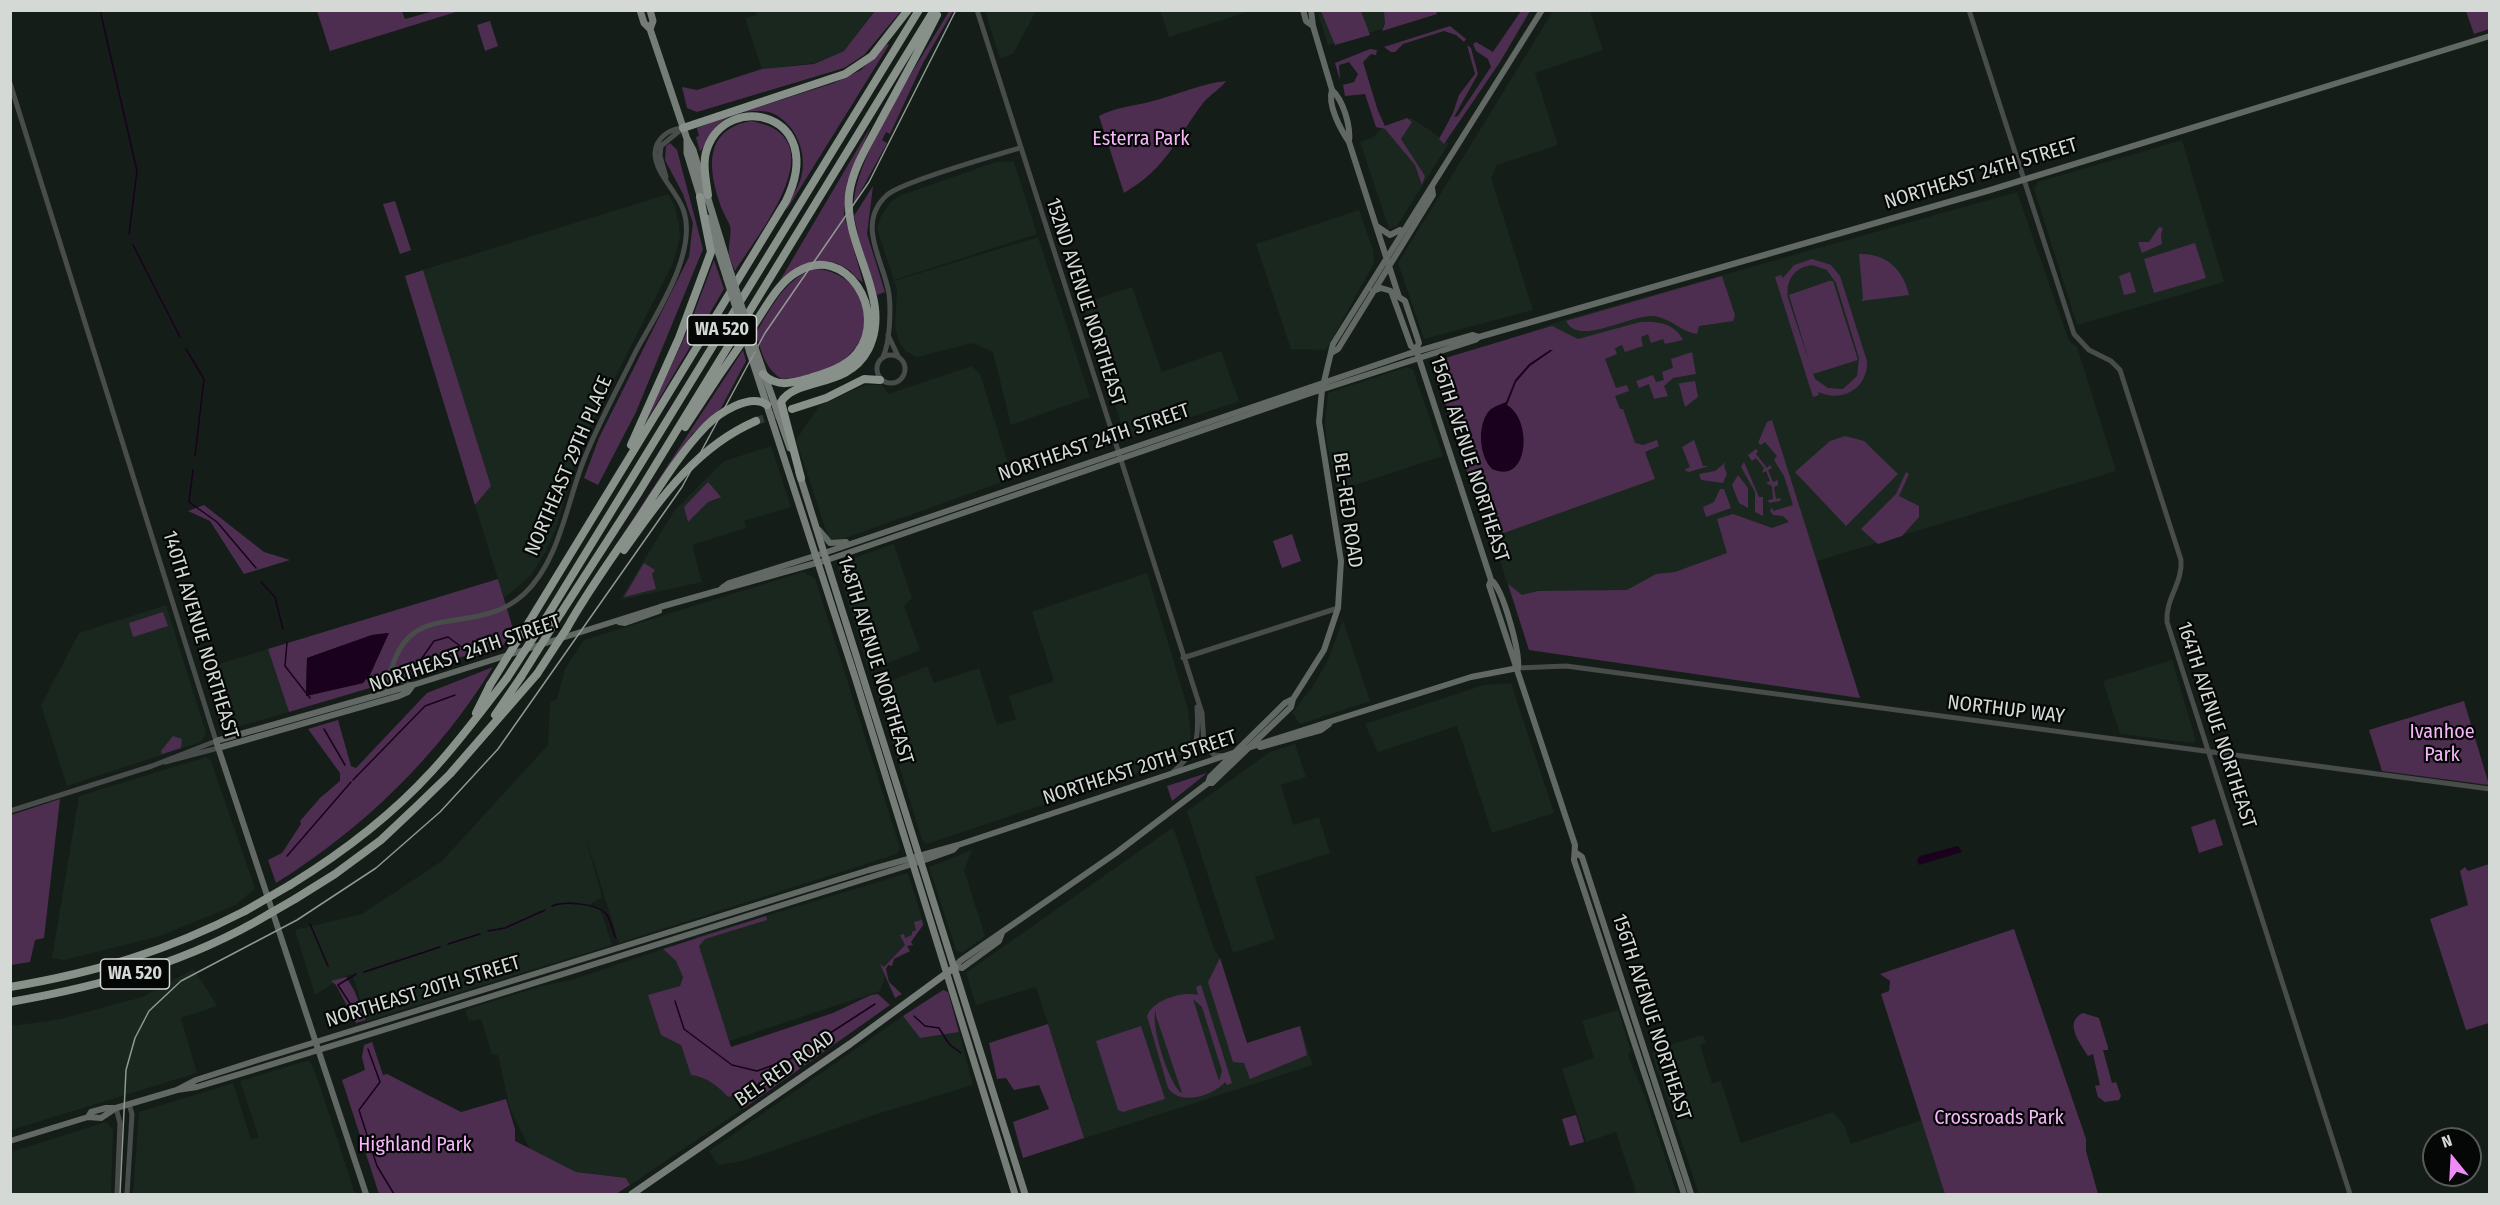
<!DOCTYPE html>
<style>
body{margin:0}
#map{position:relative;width:2500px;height:1205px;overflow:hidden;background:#151d18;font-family:"Fira Sans Condensed",sans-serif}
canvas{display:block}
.frame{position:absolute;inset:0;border:12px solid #d4d9d5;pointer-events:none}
.north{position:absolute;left:2422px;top:1127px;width:60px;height:60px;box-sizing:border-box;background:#040705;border:2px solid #575b58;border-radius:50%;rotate:342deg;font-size:16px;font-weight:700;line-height:24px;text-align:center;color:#d4d9d5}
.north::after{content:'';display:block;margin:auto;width:21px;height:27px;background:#ef8bf7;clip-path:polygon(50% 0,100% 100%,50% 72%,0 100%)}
</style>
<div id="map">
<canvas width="2500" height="1205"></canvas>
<div class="frame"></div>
<div class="north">N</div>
</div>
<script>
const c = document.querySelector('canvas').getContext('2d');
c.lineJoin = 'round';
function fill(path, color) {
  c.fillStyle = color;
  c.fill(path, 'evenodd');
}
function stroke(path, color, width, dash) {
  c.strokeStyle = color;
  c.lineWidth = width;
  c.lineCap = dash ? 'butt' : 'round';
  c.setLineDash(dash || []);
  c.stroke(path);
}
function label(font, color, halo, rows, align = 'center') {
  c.font = font + ' "Fira Sans Condensed",sans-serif';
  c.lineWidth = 4.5;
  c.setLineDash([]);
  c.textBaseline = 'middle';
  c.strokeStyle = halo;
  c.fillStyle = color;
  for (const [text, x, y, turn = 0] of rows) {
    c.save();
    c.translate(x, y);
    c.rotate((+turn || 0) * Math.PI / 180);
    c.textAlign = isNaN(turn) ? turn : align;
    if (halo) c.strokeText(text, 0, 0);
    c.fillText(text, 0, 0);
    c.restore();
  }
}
fill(new Path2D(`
 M1160 10H1250V11L1169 37Z
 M1317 10 1443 11 1328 45Z
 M756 11H875L844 51 815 63 762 69 745 18 757 15Z
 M985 11H1036L1013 54 1000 59Z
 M1553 11H1590L1603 50 1535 73 1558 145 1497 165 1491 178 1533 310 1424 339 1398 263Z
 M1411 118 1449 143 1397 226 1389 229 1360 142 1374 137 1380 130 1388 127 1411 154 1391 127Z
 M2182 140 2224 282 2077 325 2034 189 2038 182Z
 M996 162H1014L1037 234 894 280 877 229 881 216 890 203 899 196Z
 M2017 192 2069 341 2077 347 2116 471 1817 561 1860 698 1529 650 1440 376 1456 357 1567 319Z
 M668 194 674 204 679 225 680 237 673 263 578 451 558 523 546 551 531 575 504 598 475 505 491 486 423 270Z
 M1359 210 1373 250 1374 263 1326 350 1291 349 1256 244Z
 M1038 237 1090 397 1011 425 993 352 973 343 917 357 905 351 900 343 895 328 897 289 894 281Z
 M1132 287 1162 372 1221 351 1239 401 1126 439 1083 303Z
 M972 366 980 374 1012 476 1008 480 840 540H833L828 537 796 440 819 406 865 385H882L888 394Z
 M1407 367 1413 370 1443 456 1337 491 1327 444 1325 425 1328 393Z
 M771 446 791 507 744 521 746 528 692 545 702 582 620 600 674 511 724 461Z
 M894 544 912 598 904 606 920 650 871 670 867 666 837 564Z
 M803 572 815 578 900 848 897 854 619 943 585 835 602 897 589 905 600 908 612 945 367 1021 352 974 341 978 315 995 295 930 362 914 442 861 548 745 550 702 557 699 565 669 584 640Z
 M1147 573 1188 709 1191 736 1188 748 1182 754 1161 765 927 844 922 840 876 690 879 686 927 666 934 683 979 668 997 725 1016 719 1009 696 1054 681 1032 612Z
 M166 605 206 733 201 742 67 786 41 705 79 633Z
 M1343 620 1370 701 1300 724 1292 713 1313 686 1328 660Z
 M268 649 289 712 226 730 222 727 203 669Z
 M2172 660 2196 741 2192 743 2120 734 2103 681Z
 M1511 683 1554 813 1492 833 1457 726 1378 752 1365 724 1484 685Z
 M1295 744 1306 777 1281 785 1293 825 1319 817 1330 853 1255 877 1275 939 1233 953 1187 811 1270 752Z
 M206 757 211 761 255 888 236 905 160 936 64 960 52 958 79 796Z
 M1172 828 1174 829 1214 949 1220 958 1247 1043 1300 1026 1313 1065 1023 1158 1013 1122 1073 1101 1036 987 976 1005 966 973Z
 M972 850 964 870 985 936 962 953 956 950 929 867Z
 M908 873 924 925 885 968 884 981 880 991 729 1041 696 937Z
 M663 949 676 961 683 976 680 986 681 1045 691 1075 700 1076 718 1086 728 1097 733 1096 743 1109 630 1185 626 1178 576 1172 530 1149 510 1109 498 1055 492 1054 481 1019 469 1021 465 1010 542 986 571 980Z
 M194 969 217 1006 181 1018 197 1073 11 1130V1026L61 1019 142 997Z
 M1618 1010 1631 1051 1628 1055 1646 1099 1677 1194H1634L1635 1189 1616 1132 1586 1142 1562 1069 1594 1058 1582 1021Z
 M903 1016 920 1038 959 1032 973 1085 877 1114 743 1161 718 1165 709 1151Z
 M1699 1036H1704L1706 1043 1700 1045 1712 1083 1721 1081 1741 1143 1833 1112 1844 1125 1851 1144 1922 1120 1945 1194H1699L1652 1054 1656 1049Z
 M306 1061H310L320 1086 355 1194H133L139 1112 233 1083 251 1139 259 1138 240 1081Z
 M106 1122 113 1129 111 1194H11V1152Z`), '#19271e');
fill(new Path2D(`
 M317 11H402L405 19 434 11H459L330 51Z
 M875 11H901L864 55 844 68 697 112 687 108 682 87 697 90 762 69 814 64 844 51Z
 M949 11H953L923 63 890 134 886 132 882 140 887 143 854 204C855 155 923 57 949 11Z
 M1321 11H1361L1370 35 1335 45Z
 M1384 11H1436L1437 14 1382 31 1385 24Z
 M1521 11H1530L1500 62 1444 144 1439 139 1453 113 1459 95 1475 74 1467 45 1471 48 1478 74 1454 117 1458 116 1491 67 1488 59 1476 51 1473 44 1476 42 1493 52Z
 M2466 11H2489V29L2474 34Z
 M490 21 498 46 485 51 477 25Z
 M1450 26 1466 39 1464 42 1456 35 1444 31 1403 44 1395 52H1391L1384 47Z
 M887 44 889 45 786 211C788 201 796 192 800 181 809 156 797 124 772 113 763 110 752 111 743 112L834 83 861 70Z
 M1370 49 1377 50 1376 55 1371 54 1363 62 1378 111 1385 126 1407 118 1412 122 1401 139 1425 176 1422 185 1415 165 1385 129 1376 127 1365 94 1345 96 1343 85 1354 82 1358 74 1349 62 1339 65 1340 80 1335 63Z
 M1226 81C1221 88 1210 95 1203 103 1175 140 1168 167 1124 193L1099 116C1114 108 1133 106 1149 102 1175 96 1198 84 1226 81Z
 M729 116 716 126 700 152 696 137 699 136 697 128Z
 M751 121C839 136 759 233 735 271 733 266 730 259 729 254 728 244 732 234 730 226 728 220 724 215 722 209 708 171 702 130 751 121Z
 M871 126 847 182 844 215 863 282C857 280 854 274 849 270 824 251 800 265 779 282Z
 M670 143 677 150 703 249 636 412 598 485 584 478 599 438 689 257 693 223 683 194 665 160 666 146Z
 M873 186 867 234 885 292 877 295 859 239 854 216Z
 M395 201 411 250 400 254 383 204Z
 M2159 227 2163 228 2161 234 2162 244 2142 253 2138 242H2149Z
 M2195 243 2206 278 2154 293 2144 259Z
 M1859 254C1886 253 1904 270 1909 295L1861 301 1863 298Z
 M1812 259 1831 265 1840 276 1867 361C1868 388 1843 403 1818 392L1819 395 1813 397 1775 277 1781 275 1783 278 1794 265ZM1812 265 1827 270 1836 283 1859 358 1857 376 1843 389 1828 388 1815 379 1788 298C1785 280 1795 267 1812 265Z
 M714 260 724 289 641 430 687 332Z
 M813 269C858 269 883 320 850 354 835 371 804 377 782 379 765 369 761 351 756 333 771 308 784 280 813 269Z
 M423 270 491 486 475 505 405 276Z
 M2130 272 2136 292 2124 295 2119 276Z
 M1722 276 1735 315 1733 321 1699 326 1697 334C1682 332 1670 318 1654 316 1630 314 1579 347 1566 321Z
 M1829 281H1833L1858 360 1813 374 1789 295Z
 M1640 322C1656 321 1675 323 1683 340L1665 344 1663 339 1651 343 1648 334 1641 337 1643 346 1625 352 1622 345 1615 348 1617 354 1605 359 1616 388 1627 385 1629 391 1615 396 1620 409H1623L1635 443 1643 445 1657 440 1659 446 1645 452 1655 479 1501 534 1487 482 1480 476 1469 477 1432 362 1552 326 1578 339Z
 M743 350 746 361 721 408 692 434 595 577Z
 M1692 352 1696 374 1673 378 1664 386 1668 396 1654 399 1649 384 1639 388 1636 381 1653 375 1656 382 1664 380 1662 372 1673 368 1671 359Z
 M1695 381 1698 397 1685 407 1679 384H1676Z
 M1772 420 1860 698 1529 650 1508 584 1522 595 1538 591 1627 590 1656 574 1675 572 1727 553 1717 519 1733 514 1772 528 1789 522 1783 516 1773 515 1770 511 1772 507 1773 511 1793 505 1784 476 1774 460 1777 456 1765 442 1761 445 1758 443 1767 422Z
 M1845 436 1864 441 1898 474 1846 526 1795 472 1830 441Z
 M1694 440 1703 466H1709L1689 472 1684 470 1690 467 1682 447Z
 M1756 449 1758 451 1756 454 1767 468 1770 465 1772 468 1768 470 1773 482 1778 480V485L1774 487 1776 499 1781 498 1780 501 1769 503 1768 500 1773 499 1772 486 1766 483 1770 481 1766 471 1762 473 1764 468 1756 458 1752 461 1748 455Z
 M1726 462 1724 466 1727 474 1723 483 1701 480 1699 474 1715 471Z
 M1744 462 1759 497H1763V516L1755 512V492L1741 467Z
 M1906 472 1909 474 1899 496 1919 506V517L1902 536 1878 544 1861 529 1896 494Z
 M1738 475 1748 488V508L1739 503 1732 485Z
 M708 482 721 497 708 502 688 522 684 507Z
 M1720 489H1724L1731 508 1706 517 1703 507 1714 502Z
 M204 505 264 552 290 560 244 574 210 521 188 511Z
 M1292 534 1301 561 1282 568 1273 541Z
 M644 563 655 570 652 574 656 589 624 597Z
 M498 579 513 629 501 649 470 658 465 656 457 658 454 663 289 712 268 649ZM388 633 363 683 306 696 307 658 372 635Z
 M163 612 168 626 133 637 129 623Z
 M493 667C439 755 363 829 276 883L268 860 282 853 301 824 300 821 320 798 340 781V773L308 729 338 720 351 766 356 768 427 693Z
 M2464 701 2489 785 2382 771 2369 730Z
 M173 736 182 739 181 748 162 754 161 751Z
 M1207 773 1172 801 1167 786Z
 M60 799 44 938 35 940 30 962 11 965V815Z
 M2215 819 2223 845 2199 853 2191 827Z
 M2489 864V1023L2466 1030 2430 919 2468 905 2460 871 2465 867 2468 871Z
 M766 916 767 920 705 939 699 946 731 1047 833 1013 871 995 878 994 890 1005 743 1109 733 1096 728 1097C718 1086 707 1077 691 1075L681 1045 661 1035 648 995 680 986 683 977 676 961 663 949Z
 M922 920 923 925 911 942 913 945 907 946 910 951 894 959 892 966 888 965 886 969 889 982 902 994 895 998 880 964 884 967 905 945 900 935 904 934 905 938 912 935V932L916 930 914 922Z
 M2014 929 2086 1139V1151L2098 1194H1945L1881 994 1889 991 1890 981 1880 974Z
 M1220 958 1247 1043 1300 1026 1307 1055 1250 1079 1244 1063 1233 1062 1208 982Z
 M346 977 354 990 366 1020 356 1023 336 985 331 981Z
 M1201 985 1232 1083 1227 1085 1225 1082C1213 1096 1180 1106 1168 1088L1147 1016C1153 1000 1182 991 1198 995L1196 987ZM1193 999 1202 1007 1222 1071 1219 1081ZM1156 1011V1016L1182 1093C1170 1088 1149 1021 1156 1011Z
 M943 990 948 992 959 1032 920 1038 903 1016Z
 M2083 1013 2099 1018 2108 1047V1050H2103L2112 1083 2116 1082 2121 1096 2119 1100 2105 1102 2098 1097 2095 1086 2100 1085 2093 1054 2088 1056C2080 1043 2063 1022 2083 1013Z
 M1048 1024 1084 1138 1023 1158 1013 1122 1049 1109 1039 1085 1014 1090 1006 1078 997 1079 989 1043Z
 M1141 1026 1165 1099 1123 1112 1118 1110 1096 1041Z
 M372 1042 383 1075 387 1074 461 1112 506 1099 515 1129V1141L576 1172 626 1178 630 1185 616 1194H379L342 1080 365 1070 362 1057 364 1045Z
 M1576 1115 1584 1142 1570 1146 1562 1119Z`), '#4e2e50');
fill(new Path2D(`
 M1550 350H1553L1530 366 1516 382 1507 405C1533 420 1529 486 1492 469 1479 456 1477 425 1489 411 1494 406 1500 405 1506 402L1515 380 1529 364Z
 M389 633 370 675 363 683 306 696 307 658 372 635Z
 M1958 846 1962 852 1919 865 1917 860 1920 856Z`), '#1a011d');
stroke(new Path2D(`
 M100 10 137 171 129 234
 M133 245 180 337
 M186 349 204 379 195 456
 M193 470 189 502 217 522 256 568
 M261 582 275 597 283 629
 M287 642 285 666 310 698
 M399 672 415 668 434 641 448 637 467 651 490 639
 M324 729 345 765
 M353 780 425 706 455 695
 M287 856 351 782
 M552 906C564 901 598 903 607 915 611 921 613 931 615 937
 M310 924 328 966
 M488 931 505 928 545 910
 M448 944 480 934
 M364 972 440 947
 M356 974 338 985 360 1019
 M675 1001 684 1029 732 1065 757 1071 790 1059 875 1004
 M914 1016 925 1026 939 1028 949 1044 961 1053
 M368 1049 380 1082 359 1110 377 1166 394 1194`), '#1a011d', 1.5);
stroke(new Path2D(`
 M756 421 792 409`), '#323934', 8, [8, 4]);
stroke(new Path2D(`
 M977 10 1202 713 1204 745 1214 755 1224 756
 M1969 10 2074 334 2089 350 2111 361 2120 370 2181 560C2183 583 2165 599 2167 622L2350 1194
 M10 83 216 741 152 766 10 811
 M666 177 660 156 661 146 683 128
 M888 335 898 356
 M877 369a14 14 0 1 1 28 0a14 14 0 1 1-28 0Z
 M883 357C890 342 891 310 889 294 884 261 855 224 887 195 902 182 996 155 1020 148
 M1183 658 1338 608
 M393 666 396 678 411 685
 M1518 668 1566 666 2490 789
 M387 692C400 588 471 643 524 594 559 562 567 503 583 462 598 424 618 388 636 351 656 314 699 251 683 209 676 190 655 173 655 153 656 137 670 129 683 128
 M165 762 218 748
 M1173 772C1198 751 1199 738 1197 707
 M116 1108 120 1123 117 1194
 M127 1194 132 1114 129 1104`), '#484c4a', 5);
stroke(new Path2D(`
 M1303 10 1306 21 1313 26
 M1311 10 1313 26 1332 90C1343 100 1351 126 1349 142
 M1332 90C1327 105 1341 130 1349 142L1399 297 1405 301 1419 343 1416 349 1491 580 1489 585 1575 845 1574 860 1684 1194
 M1378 227 1390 235 1400 230
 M1373 291 1381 288 1391 291 1411 346 1416 349
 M1333 352 1338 349 1433 195 1432 188
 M819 530 830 543 846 542
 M1491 580C1503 588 1520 652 1518 668
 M722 588 729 583 824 553 1408 354 1473 335 1479 337
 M619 622 625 623 659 611
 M1260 747 1321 730 1329 724
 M218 748 399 696 408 692 413 685
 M1208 783 1210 777 1285 703 1293 699
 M1575 852 1582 857 1691 1194
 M955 967 960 961 1116 853 1208 783H1212L1291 707 1293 699 1324 650 1338 608 1341 561 1319 422 1322 390 1333 344 1542 10
 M955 967 962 968 999 941 1002 933
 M177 1090 196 1080 261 1059 869 870 958 845 1272 740 1471 677 1518 668
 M88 1117 101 1118 116 1108
 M10 1141 88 1117 91 1112 106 1108H116L177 1090 197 1087C439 1014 680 937 922 861L953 850 957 846
 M366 1194 216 741 413 685 660 607 827 560 1311 393 1475 340 1479 337 1987 191 2490 36`), '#626864', 6);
stroke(new Path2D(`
 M640 10 644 23 650 29 687 139 693 150 731 274
 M650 10 653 21 650 29
 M687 141V153L702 202
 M707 218 727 279
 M755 348 790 448
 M750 353 855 677 1015 1194
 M799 473 1025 1194
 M632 1194 850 1044 955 967`), '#767d78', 7);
stroke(new Path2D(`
 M683 128 845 74 872 56 908 10
 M792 409 826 398 864 379 880 380
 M685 427C707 393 730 359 754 325 766 307 778 283 797 272 846 242 889 313 857 353 846 367 826 373 810 378 792 383 777 388 763 374
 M631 445 679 338 711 252 700 197
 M801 478 781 402C796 377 848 389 868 350 894 299 844 248 849 195 852 169 869 143 881 120 900 85 919 51 937 15
 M624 550C661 498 696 447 756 421
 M561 613 639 492 934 10
 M546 618 919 10
 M529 622 786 201C829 113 727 90 707 149 702 163 706 180 708 195
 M567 628C587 592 612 558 635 524 657 491 678 455 706 426 718 414 750 392 767 405
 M476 713 490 685
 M495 715 521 677
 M290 885C342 853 391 816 432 771 459 742 483 709 507 678
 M295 899 335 874 381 840 417 806 450 774 537 674
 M10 987C98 972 167 951 245 911
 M10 1002C102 986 189 962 269 914`), '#87918a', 8);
stroke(new Path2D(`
 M120 1194 126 1070 135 1038 149 1011 181 981 297 920 376 868 440 812 498 749 682 487 765 333 869 182 956 10`), '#919793', 1.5);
stroke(new Path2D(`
 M731 274 755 348
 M727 279 750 353`), '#767d78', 7);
stroke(new Path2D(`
 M537 674 567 628
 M521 677 561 613
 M507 678 546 618
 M490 685 529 622
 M245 911 290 885
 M269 914 295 899`), '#87918a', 8);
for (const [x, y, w] of [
 [722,330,69],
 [135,974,69]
]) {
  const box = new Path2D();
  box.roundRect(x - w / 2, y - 15, w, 30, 4.5);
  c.fillStyle = '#040705';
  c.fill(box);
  stroke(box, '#d4d9d5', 1.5);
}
label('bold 18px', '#d4d9d5', null, [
 ["WA 520",722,330],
 ["WA 520",135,974]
]);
label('20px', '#f7b5fb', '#040705', [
 ["Esterra Park",1141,139],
 ["Ivanhoe",2442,732],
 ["Park",2442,755],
 ["Crossroads Park",1999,1118],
 ["Highland Park",415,1145]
]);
label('20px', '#d4d9d5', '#040705', [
 ["NORTHEAST 24TH STREET",1981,174,-17],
 ["152ND AVENUE NORTHEAST",1085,302,72],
 ["NORTHEAST 24TH STREET",1094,443,-19],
 ["156TH AVENUE NORTHEAST",1469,459,72],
 ["NORTHEAST 29TH PLACE",569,466,-67],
 ["BEL-RED ROAD",1347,510,82],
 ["140TH AVENUE NORTHEAST",200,635,73],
 ["NORTHEAST 24TH STREET",465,654,-19],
 ["148TH AVENUE NORTHEAST",875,660,73],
 ["NORTHUP WAY",2006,710,7],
 ["164TH AVENUE NORTHEAST",2216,725,72],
 ["NORTHEAST 20TH STREET",1140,768,-18],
 ["NORTHEAST 20TH STREET",423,992,-17],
 ["156TH AVENUE NORTHEAST",1651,1017,72],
 ["BEL-RED ROAD",785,1069,-35]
]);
</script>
